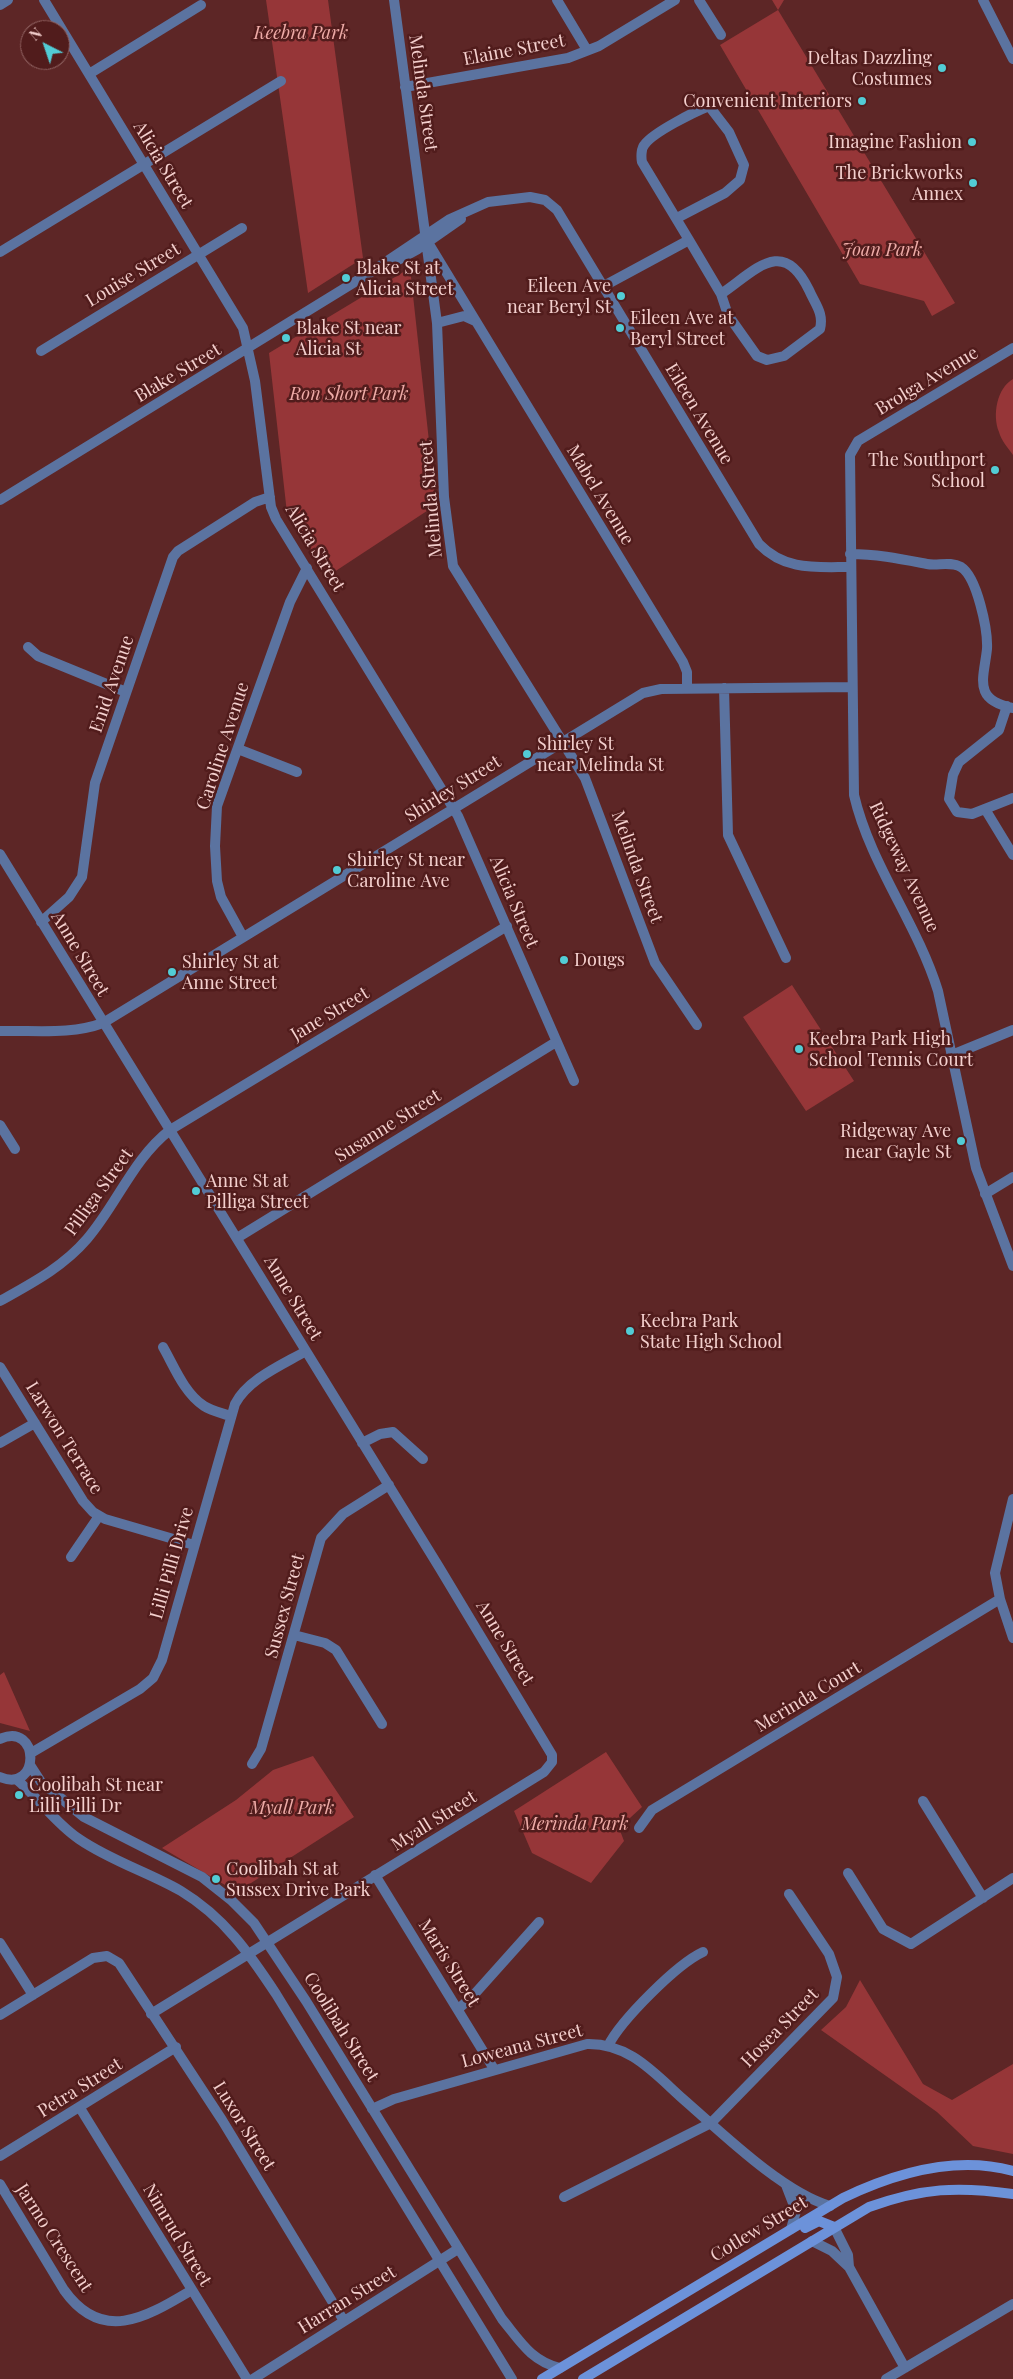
<!DOCTYPE html>
<style>
body{margin:0}
#map{position:relative;width:1013px;height:2379px;overflow:hidden;background:#5d2626;font-family:"Playfair Display",serif}
canvas{display:block}
.north{position:absolute;left:20px;top:20px;width:50px;height:50px;box-sizing:border-box;background:#511c1c;border:1px solid #926463;border-radius:50%;rotate:319deg;font-size:14px;font-weight:700;line-height:20px;text-align:center;color:#f4d0ce}
.north::after{content:'';display:block;margin:auto;width:18px;height:22px;background:#52ccd5;clip-path:polygon(50% 0,100% 100%,50% 72%,0 100%)}
</style>
<div id="map">
<canvas width="1013" height="2379"></canvas>
<div class="north">N</div>
</div>
<script>
const c = document.querySelector('canvas').getContext('2d');
c.lineJoin = 'round';
function fill(path, color) {
  c.fillStyle = color;
  c.fill(path, 'evenodd');
}
function stroke(path, color, width, dash) {
  c.strokeStyle = color;
  c.lineWidth = width;
  c.lineCap = dash ? 'butt' : 'round';
  c.setLineDash(dash || []);
  c.stroke(path);
}
function label(font, color, halo, rows, align = 'center') {
  c.font = font + ' "Playfair Display",serif';
  c.lineWidth = 5;
  c.setLineDash([]);
  c.textBaseline = 'middle';
  c.strokeStyle = halo;
  c.fillStyle = color;
  for (const [text, x, y, turn = 0] of rows) {
    c.save();
    c.translate(x, y);
    c.rotate((+turn || 0) * Math.PI / 180);
    c.textAlign = isNaN(turn) ? turn : align;
    if (halo) c.strokeText(text, 0, 0);
    c.fillText(text, 0, 0);
    c.restore();
  }
}
fill(new Path2D(`
 M266 0H328L363 258 308 293Z
 M772 0H784L778 10 955 303 932 316 924 301 860 284 720 45 778 10Z
 M410 268 436 505 328 576 287 513 269 353Z
 M1013 379V455C1008 448 1001 440 999 432 992 415 997 388 1013 379Z
 M792 985 854 1081 806 1111 743 1017Z
 M4 1672 30 1731 0 1723V1675Z
 M606 1752 642 1807 619 1828 624 1841 591 1883 532 1853 514 1811Z
 M313 1756 354 1817 237 1892 162 1848 236 1800 273 1770Z
 M860 1980 923 2084 952 2100 1013 2064V2154L973 2146 937 2112 821 2030 846 2007Z`), '#963638');
stroke(new Path2D(`
 M44 0 243 328 255 381 271 507 276 519 458 816 574 1081
 M394 0 437 323 444 497 453 566 585 778 655 963 697 1025
 M557 0 587 50
 M699 0 721 35
 M983 0 1013 59
 M0 5 8 0
 M89 74 201 5
 M405 87 568 58 599 46 675 0
 M677 218 725 193 740 180 744 165 729 132 709 106C694 112 654 132 645 144 641 148 641 157 642 162L689 240
 M429 244 683 662 687 672V688
 M0 252 281 81
 M396 261 418 249 461 219
 M602 287 689 240 721 294 728 315 757 356 767 360 784 356 820 329C824 313 815 304 809 290 783 236 756 270 721 294
 M437 323 464 316 475 321
 M1013 348 858 441 850 455 854 795C870 864 917 923 938 991L976 1168 1013 1266
 M41 351 242 228
 M0 500 371 272 450 219 488 202 530 197 545 200 557 210 759 544C785 571 816 567 850 567
 M850 554C877 554 901 559 927 564 938 566 950 561 961 567 977 577 988 630 987 649 984 678 972 700 1013 708
 M28 647 38 656 126 692
 M724 688 728 835 786 958
 M1007 706 999 730 959 762 953 775 949 799 957 812 972 814 1013 798
 M238 749 297 772
 M985 809 1013 855
 M0 854 439 1567 552 1755V1762L544 1772 151 2014
 M41 922 69 897 82 877 95 783 173 557 178 551 255 502 270 497
 M243 937 221 897 217 881 215 846 217 806 290 602 307 568
 M0 1031C34 1030 71 1035 103 1023L643 693 661 689 852 687
 M952 1055 1013 1030
 M0 1125 15 1149
 M985 1194 1013 1177
 M237 1238 556 1042
 M0 1301C32 1283 63 1267 87 1239 117 1204 133 1159 170 1130L507 926
 M163 1347C174 1366 184 1393 204 1406 212 1411 222 1413 230 1416
 M0 1367 83 1501 93 1512 105 1519 194 1545
 M0 1443 35 1423
 M362 1443 380 1434 393 1432 423 1459
 M1013 1499 995 1573 1000 1599 1013 1638
 M71 1557 99 1516
 M294 1635 325 1643 336 1650 382 1724
 M0 1739C40 1721 41 1794 0 1777
 M31 1753 140 1689 153 1678 162 1660 235 1404C248 1379 282 1365 306 1351
 M252 1764 261 1749 321 1538 343 1514 389 1485
 M30 1765 41 1782 84 1817 202 1877 231 1900 254 1923 306 2001 502 2319C520 2341 531 2361 560 2368
 M16 1779C39 1798 54 1822 79 1839 111 1861 148 1872 181 1891 224 1917 249 1953 276 1994L512 2379
 M923 1801 983 1898
 M639 1828 652 1810 1000 1599
 M848 1873 883 1929 911 1944 1013 1878
 M375 1875 494 2069
 M0 1943 33 1995
 M458 2009 471 1998 539 1922
 M0 2015 93 1958 107 1956 119 1963 222 2120 344 2321
 M608 2046C621 2020 677 1964 703 1952
 M80 2108 247 2379
 M372 2109 394 2099 587 2044C629 2043 654 2073 683 2099 721 2132 782 2192 830 2206
 M0 2156 176 2047
 M0 2184 64 2290C103 2345 148 2316 192 2290
 M786 2185 796 2211 791 2229
 M564 2197 711 2123 833 1998 837 1977 829 1954 789 1894
 M834 2227 848 2255 849 2267
 M812 2241 832 2251 849 2267 905 2368
 M253 2379 458 2249
 M886 2379 1013 2304`), '#5b73a0', 10);
stroke(new Path2D(`
 M805 2228 819 2221 834 2227
 M542 2379 843 2198C895 2173 955 2155 1013 2171
 M583 2379 869 2207C922 2188 958 2186 1013 2194`), '#6c92da', 10);
for (const [x, y, r, color] of [
 [942,68,5,"#52ccd5"],
 [862,101,5,"#52ccd5"],
 [972,142,5,"#52ccd5"],
 [973,183,5,"#52ccd5"],
 [346,278,5,"#52ccd5"],
 [621,296,5,"#52ccd5"],
 [620,328,5,"#52ccd5"],
 [286,338,5,"#52ccd5"],
 [995,470,5,"#52ccd5"],
 [527,754,5,"#52ccd5"],
 [337,870,5,"#52ccd5"],
 [564,960,5,"#52ccd5"],
 [172,972,5,"#52ccd5"],
 [799,1049,5,"#52ccd5"],
 [961,1141,5,"#52ccd5"],
 [196,1191,5,"#52ccd5"],
 [630,1331,5,"#52ccd5"],
 [19,1795,5,"#52ccd5"],
 [216,1879,5,"#52ccd5"]
]) {
  const dot = new Path2D();
  dot.arc(x, y, r, 0, 2 * Math.PI);
  c.fillStyle = color;
  c.fill(dot);
  stroke(dot, '#511c1c', 2);
}
label('italic 18px', '#eeaba7', '#511c1c', [
 ["Keebra Park",301,33],
 ["Joan Park",882,250],
 ["Ron Short Park",349,394],
 ["Myall Park",292,1808],
 ["Merinda Park",575,1824]
]);
label('18px', '#f4d0ce', '#511c1c', [
 ["Elaine Street",514,50,-11],
 ["Melinda Street",423,93,82],
 ["Alicia Street",163,165,59],
 ["Louise Street",133,275,-31],
 ["Blake Street",178,373,-31],
 ["Brolga Avenue",927,381,-31],
 ["Eileen Avenue",699,414,59],
 ["Mabel Avenue",600,495,59],
 ["Melinda Street",431,499,-95],
 ["Alicia Street",315,548,59],
 ["Enid Avenue",112,684,-71],
 ["Caroline Avenue",223,746,-72],
 ["Shirley Street",453,789,-32],
 ["Melinda Street",637,867,70],
 ["Ridgeway Avenue",904,867,65],
 ["Alicia Street",514,902,67],
 ["Anne Street",80,954,59],
 ["Jane Street",330,1014,-31],
 ["Susanne Street",388,1126,-32],
 ["Pilliga Street",99,1192,-54],
 ["Anne Street",293,1298,59],
 ["Larwon Terrace",64,1438,58],
 ["Lilli Pilli Drive",172,1563,-74],
 ["Sussex Street",285,1606,-75],
 ["Anne Street",505,1643,59],
 ["Merinda Court",808,1697,-31],
 ["Myall Street",434,1821,-32],
 ["Maris Street",449,1963,58],
 ["Coolibah Street",341,2027,58],
 ["Hosea Street",780,2028,-46],
 ["Loweana Street",522,2046,-15],
 ["Petra Street",80,2088,-32],
 ["Luxor Street",244,2126,58],
 ["Cotlew Street",759,2229,-31],
 ["Nimrud Street",177,2235,59],
 ["Jarmo Crescent",54,2238,57],
 ["Harran Street",347,2300,-32]
]);
label('18px', '#f4d0ce', '#511c1c', [
 ["Deltas Dazzling",932,58,"right"],
 ["Costumes",932,79,"right"],
 ["Convenient Interiors",852,101,"right"],
 ["Imagine Fashion",962,142,"right"],
 ["The Brickworks",963,173,"right"],
 ["Annex",963,194,"right"],
 ["Blake St at",356,268],
 ["Alicia Street",356,289],
 ["Eileen Ave",611,286,"right"],
 ["near Beryl St",611,307,"right"],
 ["Eileen Ave at",630,318],
 ["Beryl Street",630,339],
 ["Blake St near",296,328],
 ["Alicia St",296,349],
 ["The Southport",985,460,"right"],
 ["School",985,481,"right"],
 ["Shirley St",537,744],
 ["near Melinda St",537,765],
 ["Shirley St near",347,860],
 ["Caroline Ave",347,881],
 ["Dougs",574,960],
 ["Shirley St at",182,962],
 ["Anne Street",182,983],
 ["Keebra Park High",809,1039],
 ["School Tennis Court",809,1060],
 ["Ridgeway Ave",951,1131,"right"],
 ["near Gayle St",951,1152,"right"],
 ["Anne St at",206,1181],
 ["Pilliga Street",206,1202],
 ["Keebra Park",640,1321],
 ["State High School",640,1342],
 ["Coolibah St near",29,1785],
 ["Lilli Pilli Dr",29,1806],
 ["Coolibah St at",226,1869],
 ["Sussex Drive Park",226,1890]
], 'left');
</script>
